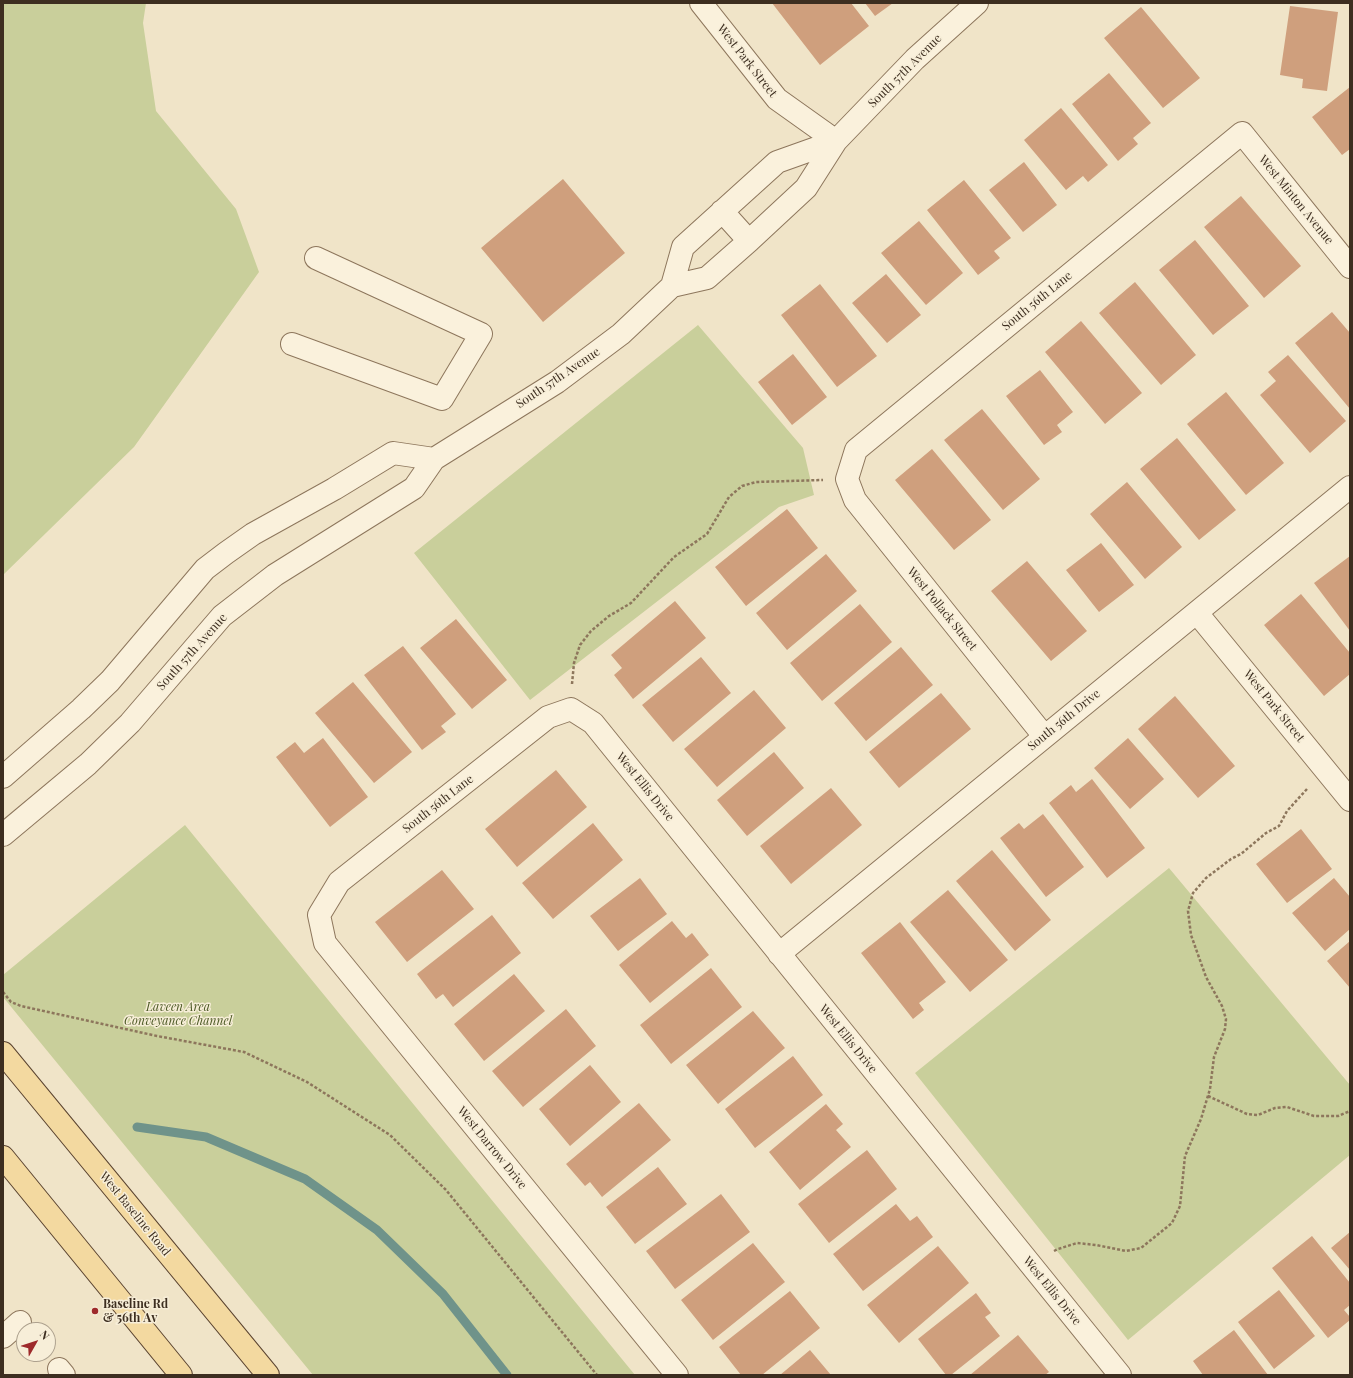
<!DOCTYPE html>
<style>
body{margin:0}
#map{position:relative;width:1353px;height:1378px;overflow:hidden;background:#f0e4c8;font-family:"Playfair Display",serif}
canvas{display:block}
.frame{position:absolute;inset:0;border:4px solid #3d2e20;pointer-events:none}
.north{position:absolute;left:16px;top:1322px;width:40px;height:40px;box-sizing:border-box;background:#f7eed8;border:1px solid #ada18e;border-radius:50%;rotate:51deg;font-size:11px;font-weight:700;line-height:16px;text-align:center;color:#3d2e20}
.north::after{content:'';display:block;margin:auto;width:14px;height:18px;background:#9e2a2b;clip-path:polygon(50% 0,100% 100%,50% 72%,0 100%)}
</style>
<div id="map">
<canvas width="1353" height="1378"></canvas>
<div class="frame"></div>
<div class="north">N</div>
</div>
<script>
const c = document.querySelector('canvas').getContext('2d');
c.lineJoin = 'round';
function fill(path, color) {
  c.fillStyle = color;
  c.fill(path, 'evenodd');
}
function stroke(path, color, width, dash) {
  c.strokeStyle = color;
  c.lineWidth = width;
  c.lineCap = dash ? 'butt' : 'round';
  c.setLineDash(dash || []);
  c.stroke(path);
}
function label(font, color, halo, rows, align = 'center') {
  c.font = font + ' "Playfair Display",serif';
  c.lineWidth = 3;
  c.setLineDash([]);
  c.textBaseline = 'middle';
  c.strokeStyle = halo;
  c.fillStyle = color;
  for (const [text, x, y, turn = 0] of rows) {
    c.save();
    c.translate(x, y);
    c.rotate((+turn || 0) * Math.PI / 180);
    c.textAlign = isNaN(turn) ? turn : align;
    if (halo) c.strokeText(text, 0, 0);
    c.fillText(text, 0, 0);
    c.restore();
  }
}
fill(new Path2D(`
 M3 3H146L143 23 156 111 236 209 259 272 134 447 3 575Z
 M698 325 803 448 814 495 779 507 530 700 414 553Z
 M185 825 635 1375H313L3 997V975Z
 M1169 868 1350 1085V1155L1128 1340 915 1073Z`), '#c9cf9b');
stroke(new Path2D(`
 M137 1127 206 1137 305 1179 377 1230 443 1294 507 1375`), '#6f938a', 9);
fill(new Path2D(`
 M772 3H851L869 26 820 65Z
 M865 3H893L875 16Z
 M1290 6 1338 12 1327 91 1302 88 1303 79 1280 75Z
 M1141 7 1200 78 1163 108 1104 38Z
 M1109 73 1151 123 1133 138 1138 144 1118 161 1072 104Z
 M1350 87V149L1342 155 1312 117Z
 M1061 108 1108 165 1088 182 1083 176 1066 190 1024 140Z
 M1024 162 1057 205 1023 232 989 190Z
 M563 179 625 253 543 322 481 248Z
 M964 180 1011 238 994 251 1000 258 978 275 927 210Z
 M1241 196 1301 266 1264 298 1204 227Z
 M919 221 963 273 926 305 881 253Z
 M1195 240 1249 306 1213 335 1159 270Z
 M886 274 921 315 887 343 852 303Z
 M1135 282 1196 355 1161 385 1099 313Z
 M820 284 877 356 837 387 781 315Z
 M1332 312 1350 333V409L1295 343Z
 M1081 321 1142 393 1105 424 1045 352Z
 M793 354 827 397 792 425 758 382Z
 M1288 355 1346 421 1310 453 1260 395 1276 381 1268 372Z
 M1040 370 1073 412 1057 425 1062 432 1044 445 1006 396Z
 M1226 392 1284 463 1246 495 1187 424Z
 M982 409 1040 479 1003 510 944 440Z
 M1177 438 1236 510 1199 540 1140 469Z
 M932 449 991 520 954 550 895 480Z
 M1127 482 1182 547 1145 579 1090 514Z
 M787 509 818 548 746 606 715 567Z
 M1101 543 1134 585 1099 612 1066 570Z
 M826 554 857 591 787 650 756 613Z
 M1350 556V631L1314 583Z
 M1027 561 1087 631 1051 661 991 591Z
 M1301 594 1350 653V674L1324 696 1264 625Z
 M675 601 706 638 633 699 614 675 622 668 611 655Z
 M860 604 892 642 822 701 790 663Z
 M456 619 507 680 472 709 420 648Z
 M403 646 456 714 441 726 446 732 422 750 364 675Z
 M901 647 933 685 866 741 834 703Z
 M701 657 731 693 673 742 642 705Z
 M353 682 412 752 374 783 315 713Z
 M754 690 786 728 717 787 684 749Z
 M941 693 971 729 899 788 869 752Z
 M1175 696 1235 766 1198 798 1138 729Z
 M323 738 368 797 330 827 276 757 295 742 304 753Z
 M1128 738 1164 779 1130 809 1094 768Z
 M774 752 804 788 747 836 717 800Z
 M556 770 587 807 517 867 485 829Z
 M1092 779 1145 848 1107 878 1049 803 1071 785 1076 792Z
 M831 788 862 825 791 884 760 846Z
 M1043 814 1084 867 1046 897 1000 838 1019 823 1024 829Z
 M593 823 623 860 553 919 522 883Z
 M1301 829 1332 869 1287 903 1256 864Z
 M992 850 1051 920 1015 951 956 881Z
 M442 870 474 909 407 962 375 922Z
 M640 878 667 914 618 951 590 916Z
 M1334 878 1350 897V929L1325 951 1292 913Z
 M948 890 1008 960 970 992 910 922Z
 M492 915 521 953 453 1007 443 994 436 999 417 974Z
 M672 921 686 938 692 933 709 955 650 1003 619 965Z
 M900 922 946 982 919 1003 924 1010 913 1019 861 953Z
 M1350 941V988L1327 961Z
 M711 968 742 1007 671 1064 640 1025Z
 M514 974 545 1011 484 1061 454 1024Z
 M566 1009 596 1046 523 1107 492 1071Z
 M753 1011 785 1048 718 1104 686 1065Z
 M793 1056 823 1095 755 1148 725 1109Z
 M590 1065 621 1102 570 1146 539 1109Z
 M639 1103 671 1140 602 1197 590 1182 585 1186 566 1164Z
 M826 1104 843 1124 836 1130 851 1147 800 1190 769 1152Z
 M867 1150 897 1189 829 1243 798 1204Z
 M658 1167 687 1204 635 1244 606 1207Z
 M721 1194 750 1232 675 1289 646 1251Z
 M896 1204 910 1221 917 1216 933 1237 863 1291 833 1254Z
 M1350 1232V1270L1331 1248Z
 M1312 1236 1350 1283V1305L1344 1310 1350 1317V1320L1328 1338 1272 1268Z
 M753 1243 785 1282 713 1340 681 1300Z
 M938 1246 969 1283 899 1343 867 1305Z
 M1279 1290 1315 1336 1274 1369 1238 1322Z
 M790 1291 820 1328 762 1375H741L719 1347Z
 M976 1293 991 1313 985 1317 1000 1336 951 1375H946L918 1339Z
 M1234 1330 1268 1375H1203L1193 1361Z
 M1018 1335 1049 1372 1045 1375H970Z
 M810 1350 831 1375H780Z`), '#cf9f7d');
const minor = new Path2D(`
 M701 3 777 99 836 141
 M722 211 749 241
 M672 286 683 247 777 162 836 141
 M292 344 442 399 481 334 316 258
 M1197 613 1350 800
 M1044 736 855 500 847 479 856 450 1242 133 1350 267
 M3 777 81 709 110 681 205 569 226 553 253 534 334 489 393 453 434 459
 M3 835 88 764 130 723 222 616 275 575 414 488 434 459 557 382 621 334 672 286 707 278 749 241 806 188 836 141 915 59 977 3
 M779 954 1350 487
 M3 1337 20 1322
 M59 1369 64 1375
 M677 1375 325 943 319 915 339 882 548 717 571 709 593 723 1120 1375`);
const major = new Path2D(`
 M3 1053 268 1375
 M3 1157 181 1375`);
stroke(minor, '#8d765c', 24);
stroke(major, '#5b4430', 24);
stroke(new Path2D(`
 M572 684 574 663 580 645 591 631 609 616 631 603 674 557 707 534 729 497 742 486 756 482 823 480
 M3 992 11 1002 21 1006 157 1036 244 1052 307 1082 390 1135 446 1190 597 1375
 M1208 1096 1247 1114 1258 1115 1275 1108 1287 1107 1314 1116H1338L1350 1111
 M1054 1251 1058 1249 1077 1243 1096 1245 1126 1251 1141 1248 1172 1223 1180 1206 1185 1156 1201 1119 1210 1089 1214 1057 1225 1029 1226 1019 1222 1006 1206 977 1191 935 1188 911 1193 893 1206 878 1231 859 1241 854 1266 833 1279 826 1287 811 1307 789`), '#8d765c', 2.5, [3, 2]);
stroke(minor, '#faf1dc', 22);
stroke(major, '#f3d9a0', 22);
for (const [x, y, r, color] of [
 [95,1311,4,"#9e2a2b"]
]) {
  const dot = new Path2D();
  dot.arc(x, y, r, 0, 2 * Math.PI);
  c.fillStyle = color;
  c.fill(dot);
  stroke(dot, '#f7eed8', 1.5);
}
label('12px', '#3d2e20', '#f7eed8', [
 ["West Park Street",747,61,52],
 ["South 57th Avenue",905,71,-45],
 ["West Minton Avenue",1296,200,51],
 ["South 56th Lane",1037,301,-39],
 ["South 57th Avenue",558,378,-34],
 ["West Pollack Street",942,609,51],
 ["South 57th Avenue",192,652,-48],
 ["West Park Street",1274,706,51],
 ["South 56th Drive",1064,720,-39],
 ["West Ellis Drive",645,787,51],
 ["South 56th Lane",438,804,-38],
 ["West Ellis Drive",848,1039,51],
 ["West Darrow Drive",492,1148,51],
 ["West Baseline Road",135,1214,51],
 ["West Ellis Drive",1052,1291,51]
]);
label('italic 12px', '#4d5a26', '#f7eed8', [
 ["Laveen Area",178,1007],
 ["Conveyance Channel",178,1021]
]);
label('bold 12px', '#3d2e20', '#f7eed8', [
 ["Baseline Rd",103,1304],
 ["& 56th Av",103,1318]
], 'left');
</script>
